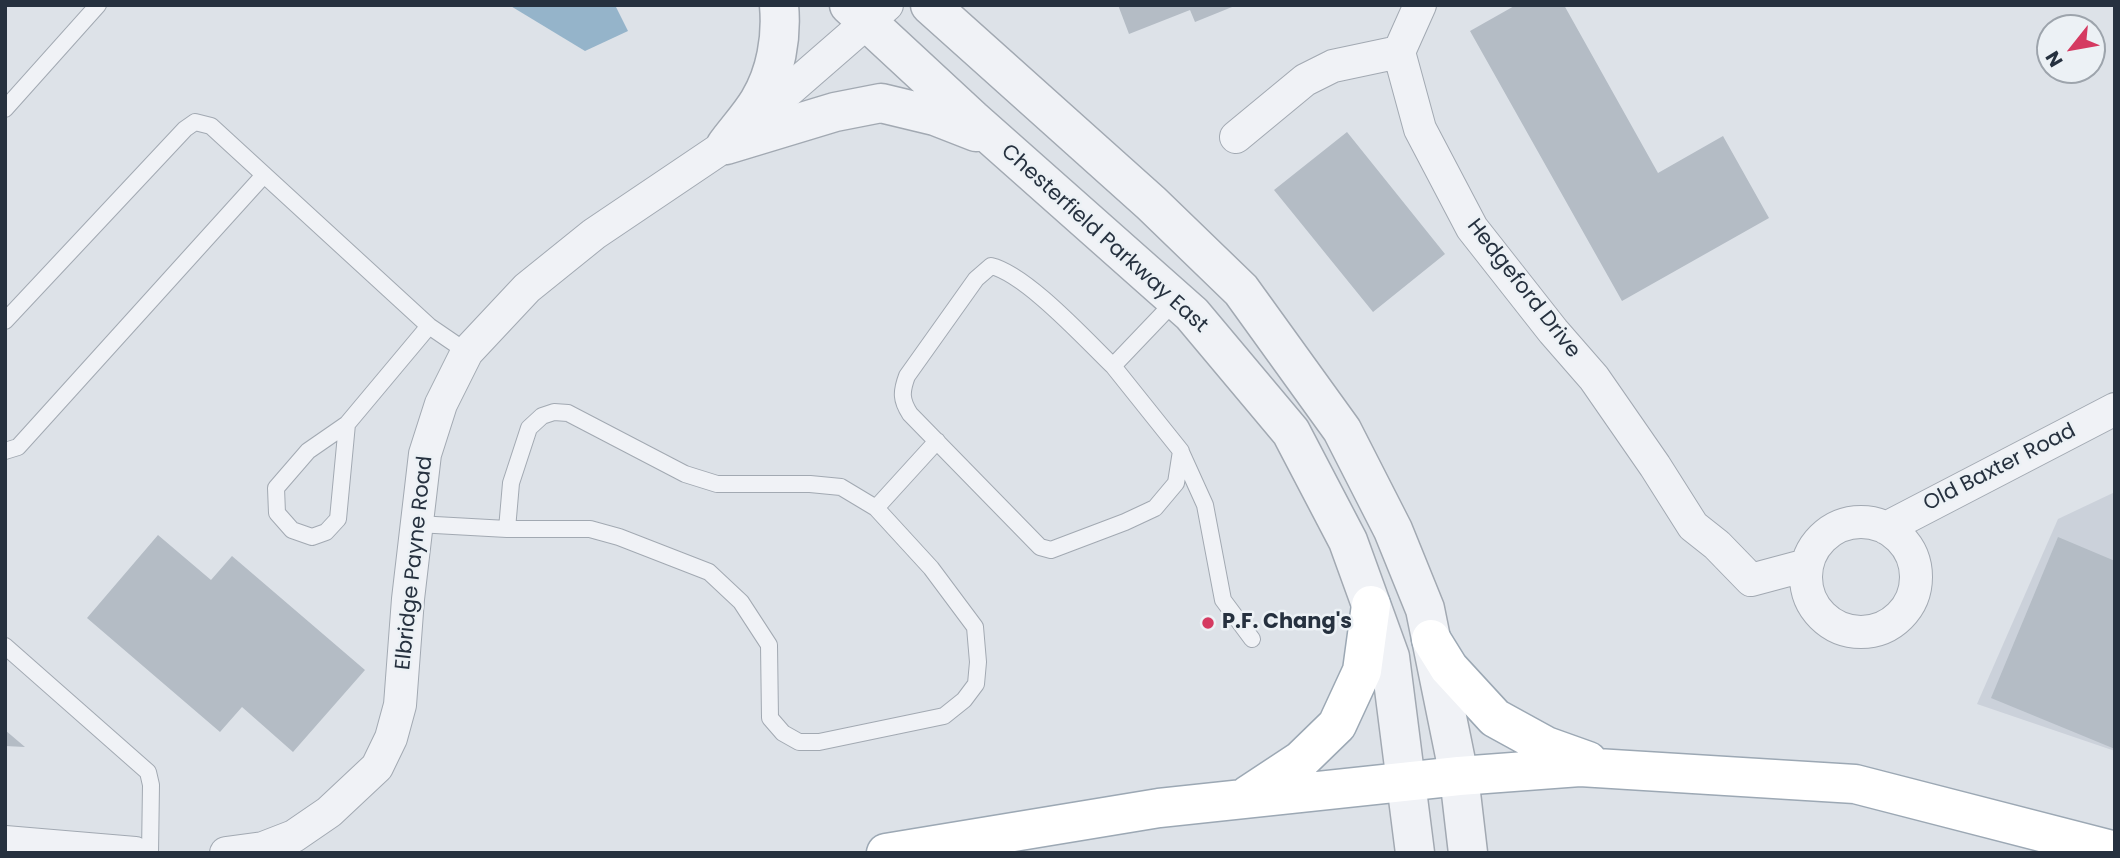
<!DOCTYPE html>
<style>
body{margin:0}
#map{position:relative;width:2120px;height:858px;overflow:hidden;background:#dde2e8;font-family:Poppins,sans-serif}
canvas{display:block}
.frame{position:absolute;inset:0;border:7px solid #26313f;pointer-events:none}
.north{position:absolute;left:2036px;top:14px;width:70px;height:70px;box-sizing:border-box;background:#ecf1f5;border:2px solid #9da4ac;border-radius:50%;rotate:239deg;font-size:19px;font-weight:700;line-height:28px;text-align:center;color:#26313f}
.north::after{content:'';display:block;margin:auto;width:24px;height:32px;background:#d53a61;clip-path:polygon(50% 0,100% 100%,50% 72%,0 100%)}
</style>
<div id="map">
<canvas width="2120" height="858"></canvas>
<div class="frame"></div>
<div class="north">N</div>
</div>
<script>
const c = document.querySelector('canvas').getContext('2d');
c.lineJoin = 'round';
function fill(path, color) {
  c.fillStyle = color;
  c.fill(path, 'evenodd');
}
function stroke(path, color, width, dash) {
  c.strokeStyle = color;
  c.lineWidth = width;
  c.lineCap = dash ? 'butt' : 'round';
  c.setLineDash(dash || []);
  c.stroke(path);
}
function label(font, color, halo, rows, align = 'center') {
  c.font = font + ' Poppins,sans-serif';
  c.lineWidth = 5;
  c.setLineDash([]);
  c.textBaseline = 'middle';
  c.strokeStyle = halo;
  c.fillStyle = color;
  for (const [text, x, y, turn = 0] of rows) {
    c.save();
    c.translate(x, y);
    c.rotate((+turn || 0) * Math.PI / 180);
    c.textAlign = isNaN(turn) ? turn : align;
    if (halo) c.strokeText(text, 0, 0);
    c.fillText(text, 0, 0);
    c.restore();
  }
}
fill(new Path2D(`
 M2115 492V751L1977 704 2058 519Z`), '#cbd1da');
fill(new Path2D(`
 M509 5H615L628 31 585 51Z`), '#95b4ca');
fill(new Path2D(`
 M1118 5H1237L1195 22 1190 10 1129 34Z
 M1516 5H1564L1658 173 1723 136 1769 218 1622 301 1470 31Z
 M1347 132 1445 254 1373 312 1274 190Z
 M158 535 211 580 232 556 365 670 293 752 242 707 220 732 87 618Z
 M2058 537 2115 561V749L1991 698Z
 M5 730 25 747 5 746Z`), '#b4bcc5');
const service = new Path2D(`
 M5 109 98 5
 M5 321 185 129 195 122 211 126 429 326 467 352
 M1113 366C1086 340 1026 274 991 266L976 279 907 376C901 392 901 400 910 414L1040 547 1051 550 1125 522 1155 508 1176 483 1181 451 1113 366 1176 300
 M347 424 338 519 326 532 312 537 292 530 277 513 276 488 308 451 347 424 429 326
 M5 451 18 447 264 175
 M1181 452 1205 505 1223 600 1252 639
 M417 524 507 529 511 483 529 428 542 416 554 412 568 413 685 474 717 484H810L841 487 876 508 937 441
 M507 529H590L619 537 709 572 741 602 769 645 770 718 783 733 799 742H819L944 716 964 700 976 684 978 662 975 627 931 568 876 508
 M5 646 148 772 151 785 150 853`);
const minor = new Path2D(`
 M1420 5 1399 52 1420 129 1472 228 1553 331 1594 378 1655 466 1693 526 1717 545 1751 580 1807 565
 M1236 137 1305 80 1333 66 1399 52
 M1806 577a55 55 0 1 1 110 0a55 55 0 1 1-110 0Z
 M1886 528 2115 409
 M5 842 135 853
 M226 853 263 848 294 836 329 812 377 767 391 738 400 705 408 599 425 454 441 404 467 352 527 288 594 234 726 145 887 5`);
const tertiary = new Path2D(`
 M849 5 972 119 1192 314 1291 432 1348 541 1390 657 1415 853
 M930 5 1151 203 1241 290 1342 430 1393 530 1425 609 1459 776 1468 853
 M726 145 835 112 881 103 935 116 976 132
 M726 145C737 130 750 116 759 101 776 73 782 37 779 5`);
const primary = new Path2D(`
 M1431 639 1449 668 1495 718 1546 746 1588 761
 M1248 795 1301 760 1337 725 1362 671 1371 605
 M886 853 1159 808 1459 776 1580 767 1855 784 2115 851`);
stroke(service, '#a2a9b2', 18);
stroke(minor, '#a2a9b2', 34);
stroke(tertiary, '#a2a9b2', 41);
stroke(primary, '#9ca8b4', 41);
stroke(service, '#f0f2f6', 16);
stroke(minor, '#f0f2f6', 32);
stroke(tertiary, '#f0f2f6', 38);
stroke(primary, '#fff', 38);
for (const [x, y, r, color] of [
 [1208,623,7,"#d53a61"]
]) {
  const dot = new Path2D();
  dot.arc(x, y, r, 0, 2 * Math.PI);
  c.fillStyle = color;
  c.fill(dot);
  stroke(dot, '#ecf1f5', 2.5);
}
label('21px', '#26313f', '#ecf1f5', [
 ["Chesterfield Parkway East",1104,239,42],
 ["Hedgeford Drive",1523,289,52],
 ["Old Baxter Road",2000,468,-27],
 ["Elbridge Payne Road",415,563,-84]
]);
label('bold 21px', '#26313f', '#ecf1f5', [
 ["P.F. Chang's",1222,623]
], 'left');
</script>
